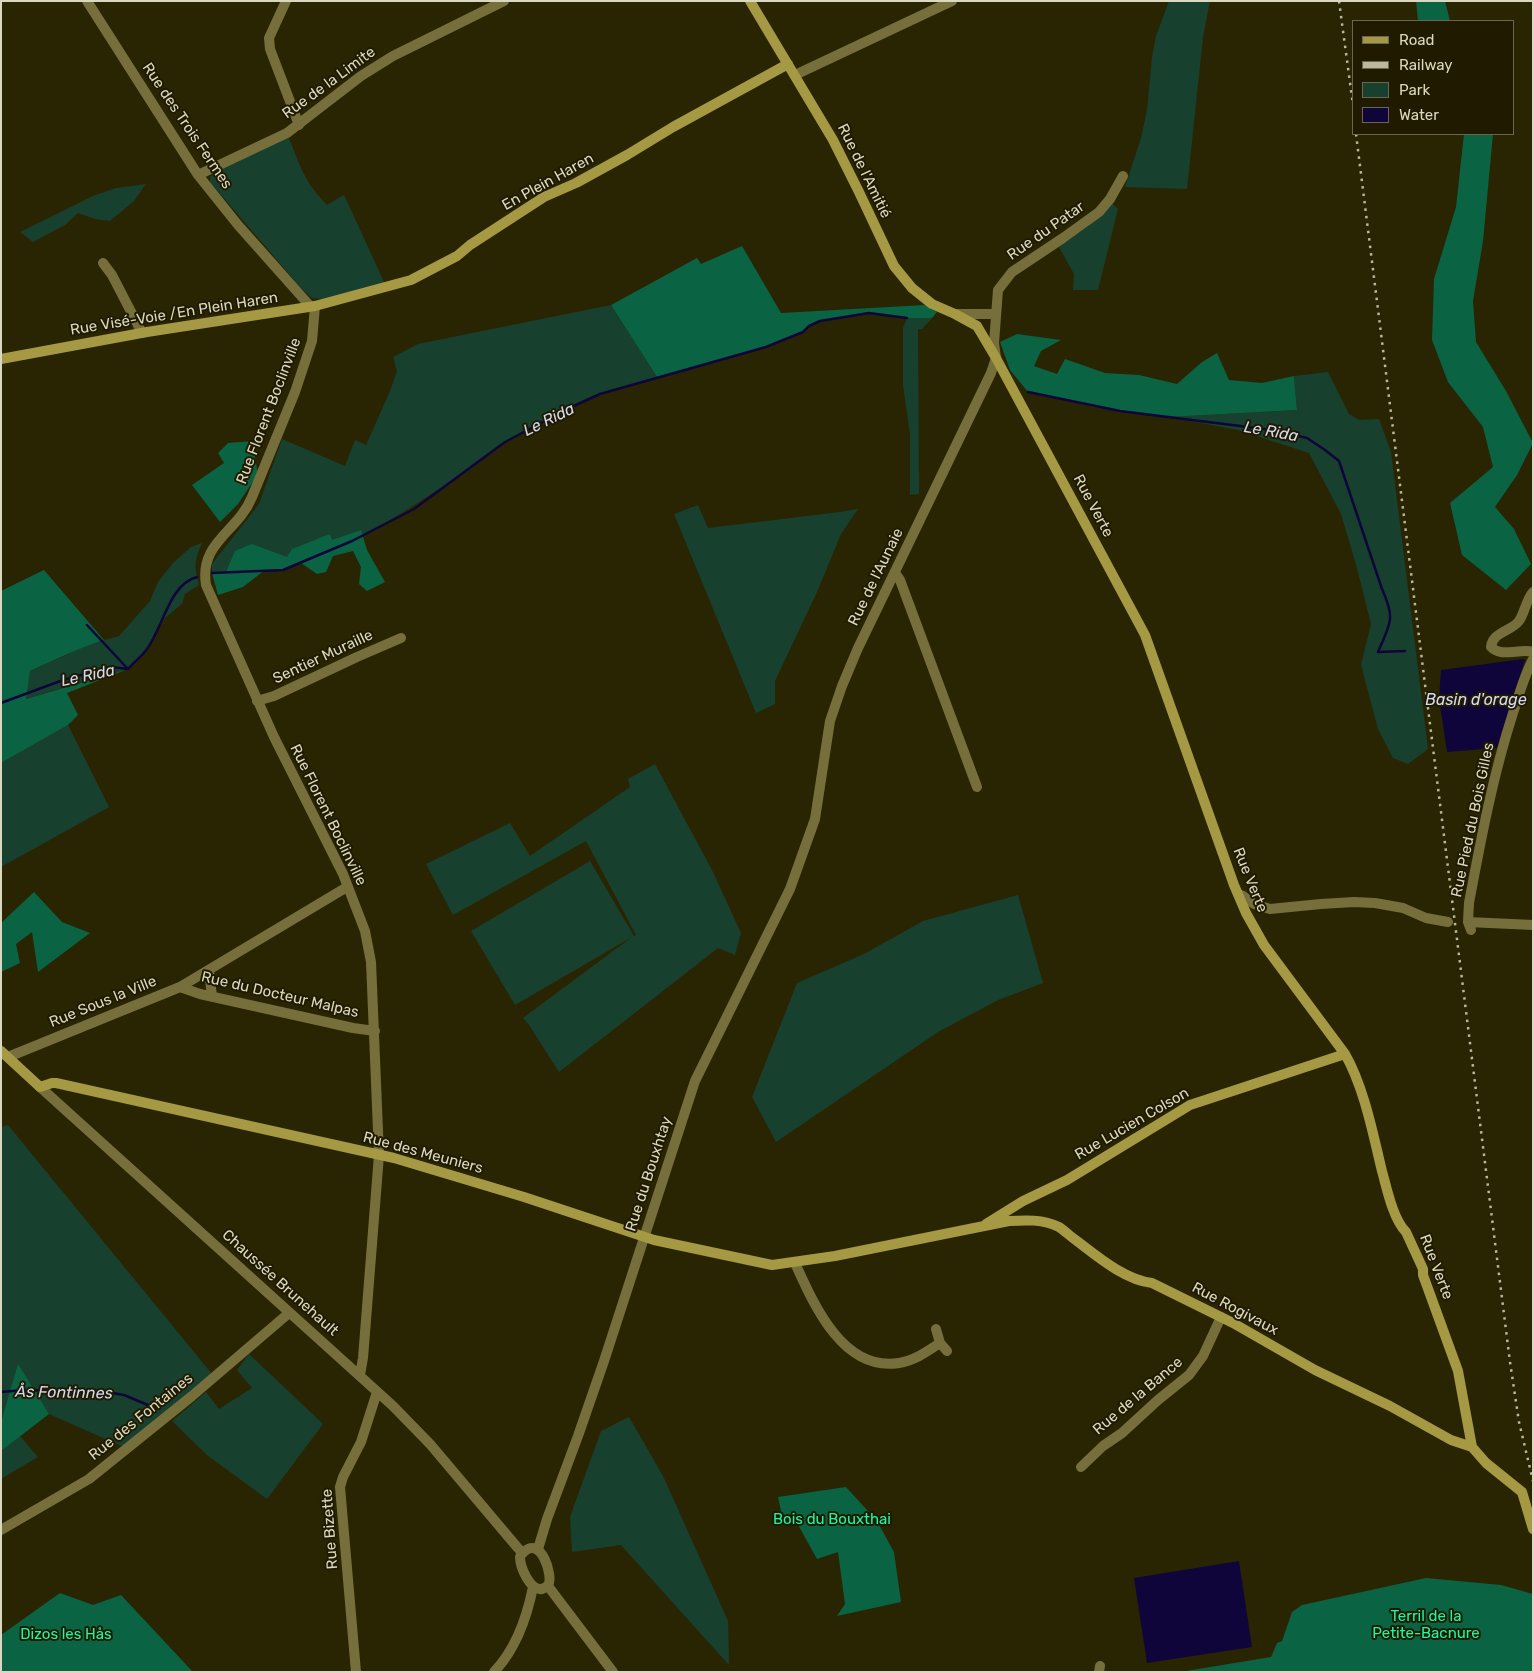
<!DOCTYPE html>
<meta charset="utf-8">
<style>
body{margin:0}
#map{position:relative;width:1534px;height:1673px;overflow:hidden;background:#292503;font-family:Rubik,sans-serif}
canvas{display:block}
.frame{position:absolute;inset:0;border:2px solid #dad8c0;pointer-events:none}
.legend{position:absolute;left:1352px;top:20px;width:162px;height:115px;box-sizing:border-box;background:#201b00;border:1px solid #6a674d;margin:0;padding:6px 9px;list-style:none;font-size:15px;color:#dad8c0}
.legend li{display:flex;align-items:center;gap:10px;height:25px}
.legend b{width:25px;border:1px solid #6a674d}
</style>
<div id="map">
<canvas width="1534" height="1673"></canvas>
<div class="frame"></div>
<ul class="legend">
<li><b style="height:6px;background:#a59944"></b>Road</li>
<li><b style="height:6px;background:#bab89e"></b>Railway</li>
<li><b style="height:14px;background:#18402e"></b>Park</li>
<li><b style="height:14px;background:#0f053a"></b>Water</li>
</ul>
</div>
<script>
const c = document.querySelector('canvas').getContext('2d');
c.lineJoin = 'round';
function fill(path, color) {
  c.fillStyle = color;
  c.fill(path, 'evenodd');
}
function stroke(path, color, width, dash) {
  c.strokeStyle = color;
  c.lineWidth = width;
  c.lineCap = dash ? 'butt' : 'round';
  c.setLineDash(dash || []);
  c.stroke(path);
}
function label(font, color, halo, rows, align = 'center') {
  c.font = font + ' Rubik,sans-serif';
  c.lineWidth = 4;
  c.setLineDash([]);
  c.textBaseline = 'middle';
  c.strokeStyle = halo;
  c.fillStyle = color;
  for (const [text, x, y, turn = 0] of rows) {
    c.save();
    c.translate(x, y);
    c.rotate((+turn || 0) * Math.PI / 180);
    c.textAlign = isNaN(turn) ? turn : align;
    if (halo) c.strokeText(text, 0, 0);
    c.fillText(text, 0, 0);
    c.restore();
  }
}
fill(new Path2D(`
 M1169 1H1210L1203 37 1187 189 1125 187 1141 138 1147 110 1152 57 1156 36Z
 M288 136C300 165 304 182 327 205L344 195 385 284 321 299 312 298 301 288 210 182V177L216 171Z
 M146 184 134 201 110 221 95 219 78 213 65 225 33 242 20 232 93 196 116 188Z
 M1112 203 1118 209 1098 290H1073L1074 274 1059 247 1087 227Z
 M611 305 657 377 600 394 567 409 505 442 472 468 375 530 352 541 283 570 212 573V564L259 504 282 439 345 466 355 440 366 445 390 391 397 371 393 357 418 344Z
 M907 318H932L922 329H918L919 494 910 495V434L903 385V328Z
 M1328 372 1349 414 1359 420 1379 419 1391 452 1428 749 1408 764 1393 758 1378 729 1361 665 1371 624 1357 568 1341 514 1309 453 1238 430 1169 417 1297 410 1294 376Z
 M698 505 708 528 840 512 858 509 841 534 817 592 775 681V704L756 713 674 514Z
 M202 543C194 561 194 566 199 585L185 594 182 604 165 618 147 649 128 669 25 699 30 671 62 657 83 646 119 636 150 601 158 582 173 563 191 547Z
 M68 725 109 807 1 867V763Z
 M655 764 712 870 741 933 735 955 718 948 559 1072 529 1025 523 1018 632 937 515 1005 471 931 590 861 634 936 636 935 586 841 453 915 426 864 510 823 530 856 630 787 628 779Z
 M1018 895 1043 983 998 1000 938 1032 776 1142 752 1097 797 983 864 954 923 921Z
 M8 1125 212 1374 126 1448 49 1414 38 1398 8 1400 1 1422V1127Z
 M249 1354 323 1424 267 1499 207 1455 172 1421 206 1392 219 1409 252 1388 237 1370Z
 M629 1417 663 1476 728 1621 729 1665 621 1545 572 1552 570 1517 601 1431Z
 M20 1436 38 1457 1 1479V1451Z`), '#18402e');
fill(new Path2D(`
 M1416 1H1445L1450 21H1418Z
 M1464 134H1493L1483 241 1473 301 1476 342 1506 391 1533 443 1517 475 1495 507 1514 529 1531 564 1506 590 1462 555 1450 503 1493 467 1483 427 1448 382 1432 340 1434 279 1456 207Z
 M742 246 781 313 925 305 937 312 932 318H907L869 313 820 321 809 326 803 332 766 347 657 377 611 305 697 258 701 264Z
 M1017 334 1061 340 1041 351 1034 366 1057 374 1065 359 1105 373 1139 375 1177 384 1202 362 1217 353 1229 380 1262 383 1294 376 1297 410 1169 417 1095 407 1028 392 1010 370 1000 342Z
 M252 441 258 474 238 504 220 522 192 485 224 463 218 453 228 443Z
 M361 530 367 550 385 582 367 591 359 584 361 567 353 551 333 556 326 572 317 574 301 563 283 570H265L243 587 218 595 212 573 226 572 235 551 252 544 287 557 292 549 330 534 332 540Z
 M44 570 104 640C78 648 55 660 30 671L26 699 128 669 67 693 78 715 68 725 1 763V591Z
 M34 892 62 922 90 933 38 972 32 932 16 944 20 963 1 972V923Z
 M18 1364 49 1414 1 1451V1422Z
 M846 1487 877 1521 894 1552 901 1602 837 1616 845 1604 838 1552 817 1559 797 1523 782 1516 778 1497Z
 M1426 1578 1501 1585 1533 1594V1672H1180L1271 1657 1277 1643 1282 1641 1292 1612 1302 1605Z
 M60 1593 93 1605 121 1595 193 1672H1V1635Z`), '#0a6342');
fill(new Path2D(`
 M1523 659 1525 660 1497 748 1447 752 1439 698 1441 670Z
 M1239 1561 1252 1647 1147 1663 1134 1578Z`), '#0f053a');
stroke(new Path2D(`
 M1028 392 1120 411 1272 430 1307 438 1325 450 1339 461 1382 589C1396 620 1390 623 1378 652L1405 651
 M212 573 283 570 352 541 414 509 505 442 567 409 600 394 766 347 803 332 809 326 820 321 869 313 907 318
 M87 625 127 668
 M1 703 63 680 111 667 128 669C134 662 142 656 147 649 163 628 169 584 197 577
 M1 1392 24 1390 101 1391 124 1395 155 1408`), '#0f053a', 2.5);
stroke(new Path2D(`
 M87 1 198 175 238 225 310 306
 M286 1 269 38 270 49 299 125
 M795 75 952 1
 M198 175 287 133 361 76 393 56 504 1
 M103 263 112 275 142 333
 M315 306 312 341 295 392 252 497C238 532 199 542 206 585L274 737 343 874 365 931 371 962 379 1155 363 1358 360 1375
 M955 314H996
 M895 573 900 580 977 787
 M1533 592C1526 600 1525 612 1519 621 1512 631 1492 632 1491 647 1501 658 1520 648 1533 652
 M257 701 274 696 357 657 401 638
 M1238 894 1243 896 1254 904 1270 909 1321 904 1354 902 1375 903 1403 908 1426 918 1448 922
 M1468 922 1533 925
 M1471 930 1468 922 1469 903C1481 839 1493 775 1513 713 1519 695 1524 676 1533 659
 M209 971 212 996
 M180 987 200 994 353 1028 375 1031
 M8 1057 180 987 347 887
 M40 1087 393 1406 430 1444 517 1547C519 1549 521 1551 521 1553 522 1554 520 1556 520 1557 520 1567 530 1591 542 1589 544 1588 547 1587 548 1585 554 1578 541 1532 522 1554
 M795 1263C814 1305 843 1372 899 1363 914 1361 928 1351 940 1343L936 1329
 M940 1343 947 1351
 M1081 1467 1103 1446 1122 1433 1158 1400 1189 1375 1203 1356 1221 1317
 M1 1530 89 1479 192 1396 289 1313
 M538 1549 547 1519 578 1436 604 1361 695 1081 790 889 815 819 830 721 842 686 858 648 991 373 996 358 994 343 998 290 1012 272 1063 238 1099 212 1110 199 1123 176
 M548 1586 613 1672
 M356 1672 340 1487 343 1477 361 1442 377 1392
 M494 1672C515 1650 527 1617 533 1587
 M1099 1672 1100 1666`), '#766f3c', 10);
stroke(new Path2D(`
 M750 1 833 140 859 192 894 266 912 288 932 304 955 314 977 326 996 358 1145 635 1234 885 1246 913 1264 945 1345 1054C1364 1087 1373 1134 1382 1171 1387 1189 1393 1219 1406 1232L1423 1269V1275L1458 1371 1472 1447 1486 1463 1522 1492 1533 1529
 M1 359 147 332 315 306 411 280 457 256 470 245 544 197 576 183 627 155 673 127 788 64
 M1 1051 40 1087 52 1083H56L394 1158 524 1197 654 1240 772 1265 835 1256 1009 1221C1025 1220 1043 1219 1059 1227 1065 1231 1071 1237 1077 1241 1098 1257 1125 1280 1152 1283L1233 1323 1315 1370 1390 1406 1451 1440 1472 1447
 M986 1224 1023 1201 1067 1180 1190 1105 1345 1054`), '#a59944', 10);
stroke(new Path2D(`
 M1339 1 1353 105
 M1356 134 1510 1362 1519 1422 1533 1481`), '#bab89e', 2.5, [2.5, 5]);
label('15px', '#dad8c0', '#201b00', [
 ["Rue de la Limite",329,83,-36],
 ["Rue des Trois Fermes",187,126,56],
 ["Rue de l'Amitié",864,171,64],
 ["En Plein Haren",548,182,-29],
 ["Rue du Patar",1046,231,-35],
 ["Rue Visé-Voie /En Plein Haren",174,314,-9],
 ["Rue Florent Boclinville",269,411,-69],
 ["Rue Verte",1093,506,62],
 ["Rue de l'Aunaie",876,577,-64],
 ["Sentier Muraille",323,657,-25],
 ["Rue Florent Boclinville",328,815,64],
 ["Rue Pied du Bois Gilles",1473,820,-78],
 ["Rue Verte",1250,880,68],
 ["Rue du Docteur Malpas",280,995,13],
 ["Rue Sous la Ville",103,1002,-22],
 ["Rue Lucien Colson",1132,1124,-30],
 ["Rue des Meuniers",423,1153,15],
 ["Rue du Bouxhtay",649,1174,-72],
 ["Rue Verte",1436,1267,69],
 ["Chaussée Brunehault",280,1283,42],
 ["Rue Rogivaux",1235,1309,28],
 ["Rue de la Bance",1138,1396,-40],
 ["Rue des Fontaines",141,1417,-39],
 ["Rue Bizette",330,1529,-94]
]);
label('15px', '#1cf8aa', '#201b00', [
 ["Bois du Bouxthai",832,1520],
 ["Terril de la",1426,1617],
 ["Petite-Bacnure",1426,1634],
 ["Dizos les Hås",66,1635]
]);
label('italic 16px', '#d6d9f4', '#201b00', [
 ["Le Rida",549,420,-26],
 ["Le Rida",1271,432,10],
 ["Le Rida",88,676,-12],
 ["Basin d'orage",1476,700],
 ["Ås Fontinnes",64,1393,1]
]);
</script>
